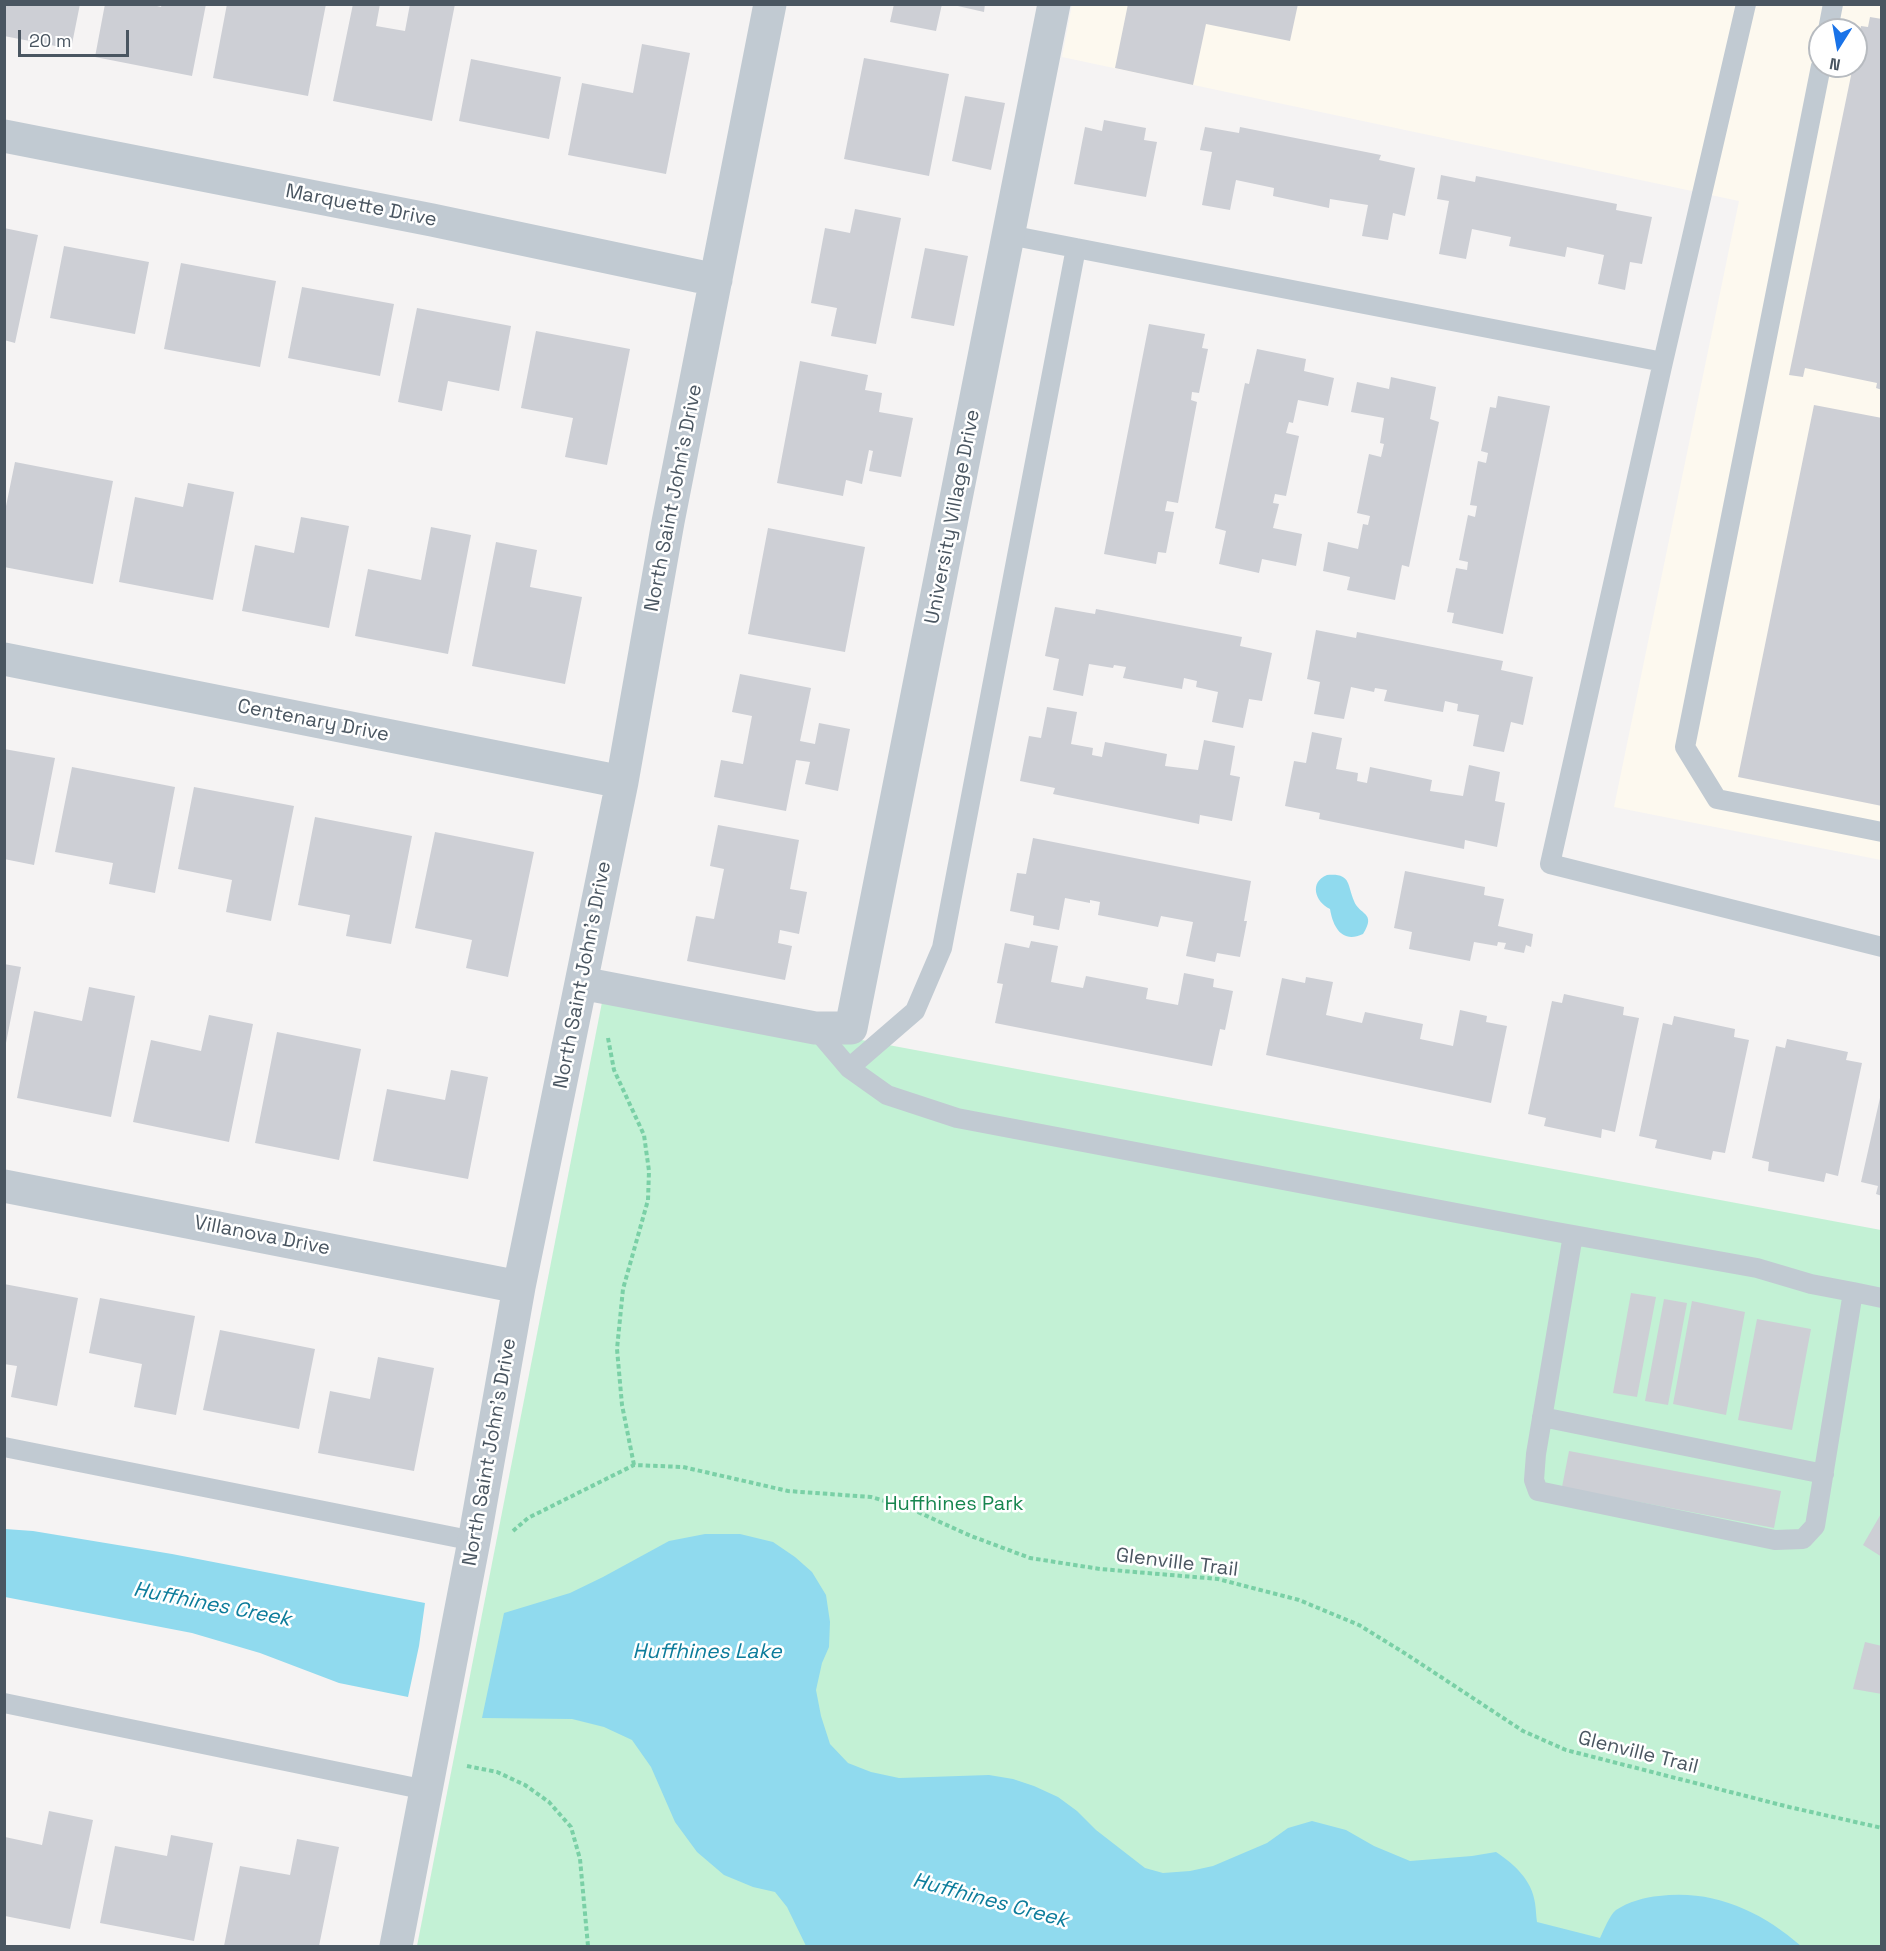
<!DOCTYPE html>
<style>
body{margin:0}
#map{position:relative;width:1886px;height:1951px;overflow:hidden;background:#f5f3f3;font-family:"Space Grotesk",sans-serif}
canvas{display:block}
.frame{position:absolute;inset:0;border:6px solid #4a5661;pointer-events:none}
.north{position:absolute;left:1808px;top:18px;width:60px;height:60px;box-sizing:border-box;background:#fff;border:2px solid #b7bbc0;border-radius:50%;rotate:191deg;font-size:16px;font-weight:700;line-height:24px;text-align:center;color:#4a5661}
.north::after{content:'';display:block;margin:auto;width:21px;height:27px;background:#1a73e8;clip-path:polygon(50% 0,100% 100%,50% 72%,0 100%)}
.scale{position:absolute;left:18px;top:30px;width:111px;height:27px;box-sizing:border-box;border:3px solid #4a5661;border-top:0;padding-left:8px;font-size:18px;line-height:21px;white-space:nowrap;color:#4a5661;-webkit-text-stroke:4px #fff;paint-order:stroke}
</style>
<div id="map">
<canvas width="1886" height="1951"></canvas>
<div class="frame"></div>
<div class="north">N</div>
<div class="scale">20 m</div>
</div>
<script>
const c = document.querySelector('canvas').getContext('2d');
c.lineJoin = 'round';
function fill(path, color) {
  c.fillStyle = color;
  c.fill(path, 'evenodd');
}
function stroke(path, color, width, dash) {
  c.strokeStyle = color;
  c.lineWidth = width;
  c.lineCap = dash ? 'butt' : 'round';
  c.setLineDash(dash || []);
  c.stroke(path);
}
function label(font, color, halo, rows, align = 'center') {
  c.font = font + ' "Space Grotesk",sans-serif';
  c.lineWidth = 5;
  c.setLineDash([]);
  c.textBaseline = 'middle';
  c.strokeStyle = halo;
  c.fillStyle = color;
  for (const [text, x, y, turn = 0] of rows) {
    c.save();
    c.translate(x, y);
    c.rotate((+turn || 0) * Math.PI / 180);
    c.textAlign = isNaN(turn) ? turn : align;
    if (halo) c.strokeText(text, 0, 0);
    c.fillText(text, 0, 0);
    c.restore();
  }
}
fill(new Path2D(`
 M1072 5H1881V860L1614 807 1739 201 1062 57ZM1820 30H1856V66H1820Z`), '#fdf9ef');
fill(new Path2D(`
 M604 992 1881 1230V1946H417Z`), '#c3f1d5');
fill(new Path2D(`
 M1327 875C1351 873 1347 884 1354 901 1359 915 1377 912 1363 934 1342 944 1333 927 1330 909 1315 902 1309 882 1327 875Z
 M5 1529 33 1531 172 1554 425 1603 419 1646 408 1697 339 1683 260 1653 192 1633 5 1597Z
 M705 1534H740L773 1542 795 1557 812 1572 826 1595 830 1622 829 1647 822 1663 816 1690 821 1716 830 1744 848 1763 871 1772 899 1778 989 1775 1013 1779 1034 1786 1058 1797 1077 1811 1096 1830 1145 1868 1163 1873 1190 1871 1213 1866 1267 1843 1288 1828 1312 1821 1346 1830 1374 1846 1410 1861 1472 1856 1496 1852C1514 1864 1532 1880 1535 1903 1536 1909 1536 1916 1537 1922L1600 1938C1604 1930 1609 1916 1616 1910 1628 1902 1645 1897 1659 1896 1713 1889 1761 1911 1801 1946H806L787 1907 775 1892 753 1887 724 1875 697 1852 675 1822 651 1767 632 1740 604 1727 572 1719 482 1718 504 1613 570 1593 603 1577 669 1541Z`), '#90daee');
fill(new Path2D(`
 M4 4H80L71 49 4 36Z
 M105 4H149L161 7 162 4H206L192 76 95 57Z
 M227 4H326L308 96 213 78Z
 M353 4H380L376 26 405 31 410 4H455L432 121 333 101Z
 M894 4H942L936 31 890 22Z
 M949 4H985L984 12Z
 M1128 4H1298L1290 41 1206 24 1193 85 1115 68Z
 M1870 17 1882 19V390L1876 388 1877 383 1805 368 1803 377 1789 375 1853 66H1856V50L1861 26 1868 27Z
 M642 44 690 53 666 174 568 155 582 83 633 93Z
 M864 58 949 74 929 176 844 159Z
 M471 59 561 77 549 139 459 121Z
 M965 96 1005 103 991 170 952 161Z
 M1104 120 1146 128 1144 140 1157 142 1146 197 1074 184 1085 127 1102 131Z
 M1205 127 1239 133 1240 127 1381 155 1379 160 1415 168 1405 216 1393 213 1388 240 1362 236 1368 205 1330 199 1329 208 1273 196 1274 188 1236 180 1230 210 1202 205 1212 152 1200 150Z
 M1441 175 1475 182 1476 176 1617 204 1616 210 1652 217 1642 264 1630 262 1625 290 1598 284 1604 255 1567 247 1565 257 1509 246 1511 237 1472 229 1466 259 1439 254 1449 201 1437 199Z
 M855 209 901 218 876 344 831 336 837 308 811 303 825 228 850 233Z
 M4 228 38 235 15 343 4 340Z
 M64 246 149 262 135 334 50 318Z
 M925 248 968 256 954 326 911 318Z
 M181 263 276 281 260 367 164 349Z
 M302 287 394 304 380 376 288 358Z
 M417 308 511 326 499 391 448 381 442 411 398 402Z
 M1149 324 1205 334 1202 348 1208 349 1199 393 1192 392 1191 400 1197 402 1178 503 1167 501 1165 511 1174 512 1166 553 1158 552 1156 564 1104 554Z
 M536 331 630 349 607 465 565 457 573 418 521 408Z
 M1257 349 1306 359 1304 371 1334 378 1328 406 1298 400 1293 423 1289 422 1286 433 1299 436 1286 496 1275 494 1273 503 1279 504 1273 528 1302 534 1296 566 1262 559 1259 573 1219 564 1226 531 1215 528 1245 383 1249 384Z
 M800 361 868 375 865 390 882 393 879 412 913 418 901 477 869 471 873 451 869 450 862 484 846 480 843 496 777 483Z
 M1391 377 1436 387 1430 419 1439 422 1409 567 1402 565 1395 600 1347 590 1350 577 1323 571 1328 542 1358 549 1363 524 1368 525 1370 516 1357 513 1369 454 1381 457 1384 444 1380 443 1384 418 1351 412 1357 382 1389 389Z
 M1498 396 1550 406 1503 634 1452 623 1454 613 1447 612 1456 568 1467 570 1468 562 1459 560 1468 515 1475 517 1477 506 1470 505 1478 461 1486 463 1488 453 1481 451 1490 407 1496 408Z
 M1814 405 1882 418V806L1738 777Z
 M15 462 113 481 93 584 4 567V516Z
 M188 483 234 492 213 600 119 582 135 497 183 507Z
 M301 517 349 526 329 628 242 611 255 545 294 553Z
 M431 527 471 535 448 654 355 636 368 569 421 580Z
 M768 528 865 547 845 652 748 634Z
 M496 542 537 550 530 587 582 597 565 684 472 666Z
 M1055 607 1095 614 1096 609 1242 637 1240 646 1272 653 1262 701 1249 699 1243 728 1212 722 1218 692 1196 687 1197 681 1184 678 1182 689 1123 678 1126 667 1114 665 1113 668 1089 664 1083 696 1053 690 1059 659 1045 656Z
 M1316 630 1356 638 1357 632 1503 661 1501 670 1533 677 1523 725 1511 722 1504 752 1473 746 1479 715 1457 711 1458 704 1445 701 1443 712 1384 701 1387 690 1375 688 1374 692 1351 687 1344 719 1314 714 1320 682 1307 679Z
 M740 674 811 688 800 741 815 744 819 723 850 729 838 791 805 784 810 762 796 760 786 811 714 797 721 760 743 764 752 716 732 712Z
 M1047 707 1077 712 1071 744 1093 748 1092 755 1102 757 1105 742 1167 754 1165 766 1198 770 1204 740 1235 746 1230 775 1240 777 1232 821 1200 815 1199 824 1053 794 1055 788 1020 781 1029 736 1041 738Z
 M1312 732 1342 738 1336 769 1358 773 1357 781 1367 783 1370 767 1432 780 1430 791 1463 796 1469 765 1500 772 1495 801 1505 803 1497 847 1465 840 1464 849 1319 819 1320 813 1285 806 1294 761 1306 763Z
 M4 749 55 758 34 865 4 859Z
 M72 767 175 787 155 893 109 884 113 863 55 852Z
 M194 787 294 806 271 921 226 912 232 880 178 869Z
 M315 817 412 836 391 944 346 936 350 915 298 905Z
 M718 825 799 840 790 889 807 892 799 934 780 930 778 943 792 946 785 980 687 961 696 916 714 919 724 869 710 866Z
 M435 832 534 852 508 977 466 968 472 940 415 928Z
 M1033 838 1251 881 1244 921H1247L1240 957 1217 953 1215 962 1186 956 1193 922 1161 916 1158 927 1098 915 1100 902 1090 900V903L1065 898 1059 930 1033 925 1034 916 1010 911 1017 873 1026 874Z
 M1405 871 1485 887 1484 895 1504 899 1498 926 1533 934 1531 947 1526 945 1524 953 1504 949 1506 943 1498 942 1497 946 1474 942 1470 961 1409 949 1412 932 1394 928Z
 M1031 941 1058 946 1051 982 1083 988 1086 976 1148 988 1146 999 1178 1005 1184 973 1214 979 1213 987 1233 991 1225 1030 1220 1029 1212 1066 995 1023 1003 984 997 983 1005 943 1029 948Z
 M4 964 21 967 6 1043H4Z
 M1306 977 1333 982 1326 1015 1362 1023 1365 1012 1423 1024 1420 1039 1453 1046 1460 1010 1487 1016 1486 1022 1507 1026 1491 1103 1266 1055 1282 978 1305 983Z
 M89 987 135 996 111 1117 17 1098 34 1011 82 1021Z
 M1564 994 1624 1007 1623 1015 1639 1018 1615 1132 1602 1129 1601 1138 1544 1126 1546 1118 1528 1114 1552 1001 1562 1003Z
 M209 1015 253 1024 229 1142 133 1122 151 1040 201 1051Z
 M1674 1016 1735 1029 1734 1037 1749 1040 1725 1153 1713 1151 1711 1160 1655 1148 1657 1140 1639 1136 1663 1023 1672 1025Z
 M277 1032 361 1049 339 1160 255 1143Z
 M1787 1039 1848 1052 1846 1060 1862 1063 1838 1176 1826 1173 1824 1182 1768 1171 1769 1162 1752 1158 1776 1046 1785 1048Z
 M451 1070 488 1077 468 1179 373 1161 387 1089 445 1100Z
 M1882 1089V1196L1876 1194 1878 1186 1861 1182Z
 M4 1284 78 1298 57 1406 11 1397 17 1366 4 1364Z
 M1631 1293 1656 1297 1637 1397 1613 1393Z
 M100 1298 195 1316 176 1415 134 1407 142 1364 89 1353Z
 M1664 1299 1687 1303 1668 1405 1645 1401Z
 M1692 1301 1745 1312 1726 1415 1673 1404Z
 M1757 1319 1811 1329 1792 1430 1738 1420Z
 M220 1330 315 1349 299 1429 203 1410Z
 M378 1357 434 1368 414 1471 318 1453 330 1391 370 1399Z
 M1569 1451 1781 1491 1774 1528 1562 1487Z
 M1882 1512V1557L1863 1545Z
 M1865 1642 1882 1646V1694L1853 1689Z
 M49 1811 93 1820 70 1929 5 1916V1837L42 1845Z
 M171 1835 213 1843 194 1941 100 1923 115 1846 167 1856Z
 M297 1839 339 1847 319 1946H224L240 1866 290 1875Z`), '#cdcfd5');
stroke(new Path2D(`
 M608 1038 614 1070 644 1135 649 1171 648 1200 623 1289 617 1349 622 1405 634 1465
 M513 1531 528 1518 634 1465 683 1467 788 1491 871 1497 909 1508 971 1536 1030 1558 1100 1569 1218 1579 1299 1600 1359 1625 1406 1654 1523 1731 1566 1750 1789 1807 1882 1828
 M467 1766 497 1772 525 1785 549 1802 571 1827 580 1859 588 1946`), '#7ad0a6', 4, [4.5, 3]);
stroke(new Path2D(`
 M1746 4 1663 362 1550 864 1882 947
 M1828 30 1833 4
 M1821 66 1685 747 1717 799 1882 832
 M1009 235 1663 362
 M815 1028 849 1068 887 1095 957 1118 1551 1231 1757 1268 1811 1284 1853 1292 1815 1526 1803 1539 1775 1540 1538 1491 1534 1480 1536 1454 1573 1235
 M849 1068 915 1011 942 948 1076 248
 M1853 1292 1882 1298
 M1542 1417 1824 1474
 M4 1447 474 1541
 M4 1703 426 1790`), '#c1cad2', 20);
stroke(new Path2D(`
 M4 136 432 220 716 280
 M4 659 622 782
 M581 983 815 1028H851L1054 4
 M4 1186 519 1287
 M396 1946 474 1541 519 1287 622 782 668 522 770 4`), '#c1cad2', 33);
label('20px', '#4a5661', '#fff', [
 ["Marquette Drive",361,206,11],
 ["North Saint John's Drive",674,498,-79],
 ["University Village Drive",953,517,-79],
 ["Centenary Drive",313,721,11],
 ["North Saint John's Drive",583,975,-79],
 ["Villanova Drive",262,1236,11],
 ["North Saint John's Drive",490,1452,-80],
 ["Glenville Trail",1177,1563,7],
 ["Glenville Trail",1638,1753,14]
]);
label('20px', '#17864f', '#fff', [
 ["Huffhines Park",954,1505]
]);
label('italic 21px', '#0c7c9b', '#fff', [
 ["Huffhines Creek",212,1605,11],
 ["Huffhines Lake",707,1652],
 ["Huffhines Creek",990,1901,15]
]);
</script>
